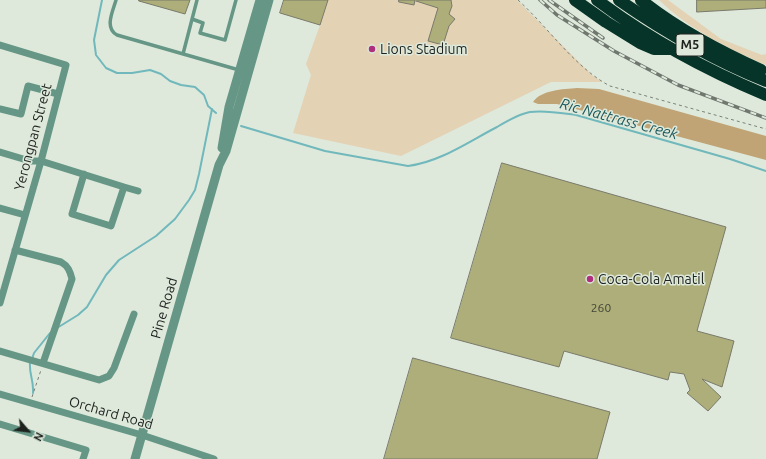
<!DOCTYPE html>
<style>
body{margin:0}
#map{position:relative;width:766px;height:459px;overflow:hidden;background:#dee9db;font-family:Ubuntu,sans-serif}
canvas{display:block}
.north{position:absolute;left:8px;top:411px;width:40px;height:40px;-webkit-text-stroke:3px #dee9db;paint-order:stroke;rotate:118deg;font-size:11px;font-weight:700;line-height:16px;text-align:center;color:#1e221e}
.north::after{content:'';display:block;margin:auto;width:14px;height:18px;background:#1e221e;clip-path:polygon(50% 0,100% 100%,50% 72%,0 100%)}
</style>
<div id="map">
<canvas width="766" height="459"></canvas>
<div class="north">N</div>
</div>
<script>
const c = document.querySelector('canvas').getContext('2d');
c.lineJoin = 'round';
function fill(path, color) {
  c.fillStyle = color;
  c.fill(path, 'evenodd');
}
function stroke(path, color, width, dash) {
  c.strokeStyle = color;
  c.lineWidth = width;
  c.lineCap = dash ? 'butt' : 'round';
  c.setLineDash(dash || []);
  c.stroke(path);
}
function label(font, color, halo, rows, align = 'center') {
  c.font = font + ' Ubuntu,sans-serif';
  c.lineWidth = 3;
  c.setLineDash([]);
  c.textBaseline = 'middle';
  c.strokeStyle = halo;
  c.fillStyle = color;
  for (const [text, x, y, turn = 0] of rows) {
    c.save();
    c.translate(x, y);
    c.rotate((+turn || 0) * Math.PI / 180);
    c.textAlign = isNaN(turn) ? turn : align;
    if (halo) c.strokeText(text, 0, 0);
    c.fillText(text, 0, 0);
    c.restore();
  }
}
fill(new Path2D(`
 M284 0H517L592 75 602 82H551L401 156 293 133 311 75 306 64 320 25 280 13Z
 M659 0H668L721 39 762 55 766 54V65C728 49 689 29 659 0Z`), '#e4d2b5');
fill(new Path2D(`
 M577 88 599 89 766 136V160L557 104H538L533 102C541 90 563 89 577 88Z`), '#c1a475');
stroke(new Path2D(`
 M102 0 94 40 96 55 106 68 117 73H132L150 70 161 74 170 81 181 85 195 87 204 95 208 106 216 113
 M241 126 325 151 408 166C440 162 468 142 497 127 507 121 519 114 530 112 545 110 561 113 576 115L730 159 766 171
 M57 328 78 315 87 307 106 275 119 260 156 236 175 219 189 200 195 190 199 174 212 109
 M32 359 34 353 50 333
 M30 363C29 375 34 380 33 393`), '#71b8bc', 2);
const building = new Path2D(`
 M139 0H190L185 14 139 1Z
 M284 0H328L320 25 280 13Z
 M399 0H415L414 5 399 2Z
 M417 0H451L452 6 449 14 455 19 449 26 443 45 428 41 438 8 416 1Z
 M697 0H766V8L697 12Z
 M502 163 726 227 697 331 734 341 722 387 702 379 721 397 708 411 687 393 690 390 684 374 670 372 668 380 564 351 559 367 451 338Z
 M413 358 610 412 597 459H384Z`);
fill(building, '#adae79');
stroke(building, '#797a6b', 1);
stroke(new Path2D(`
 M518 0C548 27 574 67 610 86L766 129
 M32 397 41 370`), '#7a8178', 1, [3, 3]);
stroke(new Path2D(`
 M116 0C113 11 104 28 117 35L239 70
 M192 19 203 23 200 33 225 40 236 0
 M183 54 197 0`), '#669786', 3.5);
stroke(new Path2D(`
 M0 45 66 65 41 161 0 303
 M0 109 21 114 28 86 58 94
 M0 152 30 161H41L124 187 111 226 72 214 84 174
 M124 187 138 191
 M0 208 25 215
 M15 250 61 262C68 266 70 271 72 279L43 363
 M0 351 99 380 109 376 114 368 134 314
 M0 394 142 435 214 459
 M0 424 86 450 83 459`), '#669786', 7);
stroke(new Path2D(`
 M222 148 229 107 260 0
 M135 459 219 165 226 151 269 0`), '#669786', 9);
stroke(new Path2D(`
 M575 0 606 22 640 43 654 49H671
 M597 0C649 39 706 70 766 95
 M619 0C665 32 714 60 766 81
 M641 0C677 29 719 51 761 70`), '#063428', 12);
const rail = new Path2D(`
 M540 0 557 15 614 51 678 85 766 118
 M549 0 603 38`);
stroke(rail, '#70776f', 3.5);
stroke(rail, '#dee9db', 2, [6]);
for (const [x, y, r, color] of [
 [372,49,4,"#ae2f7e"],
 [590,279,4,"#ae2f7e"]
]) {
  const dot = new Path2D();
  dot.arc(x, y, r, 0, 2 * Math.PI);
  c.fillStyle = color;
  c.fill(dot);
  stroke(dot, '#dee9db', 1.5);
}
label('12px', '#424535', null, [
 ["260",601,308]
]);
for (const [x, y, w] of [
 [690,45,28]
]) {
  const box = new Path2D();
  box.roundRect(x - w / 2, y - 11, w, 22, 3);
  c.fillStyle = '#dee9db';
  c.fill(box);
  stroke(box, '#1e221e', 1);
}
label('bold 13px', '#1e221e', null, [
 ["M5",690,45]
]);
label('14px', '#1e221e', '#dee9db', [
 ["Lions Stadium",380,49],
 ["Coca-Cola Amatil",598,279]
], 'left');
label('14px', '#1e221e', '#dee9db', [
 ["Yerongpan Street",33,137,-75],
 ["Pine Road",164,308,-74],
 ["Orchard Road",111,413,16]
]);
label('italic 15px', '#1d595d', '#dee9db', [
 ["Ric Nattrass Creek",619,119,15]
]);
</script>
